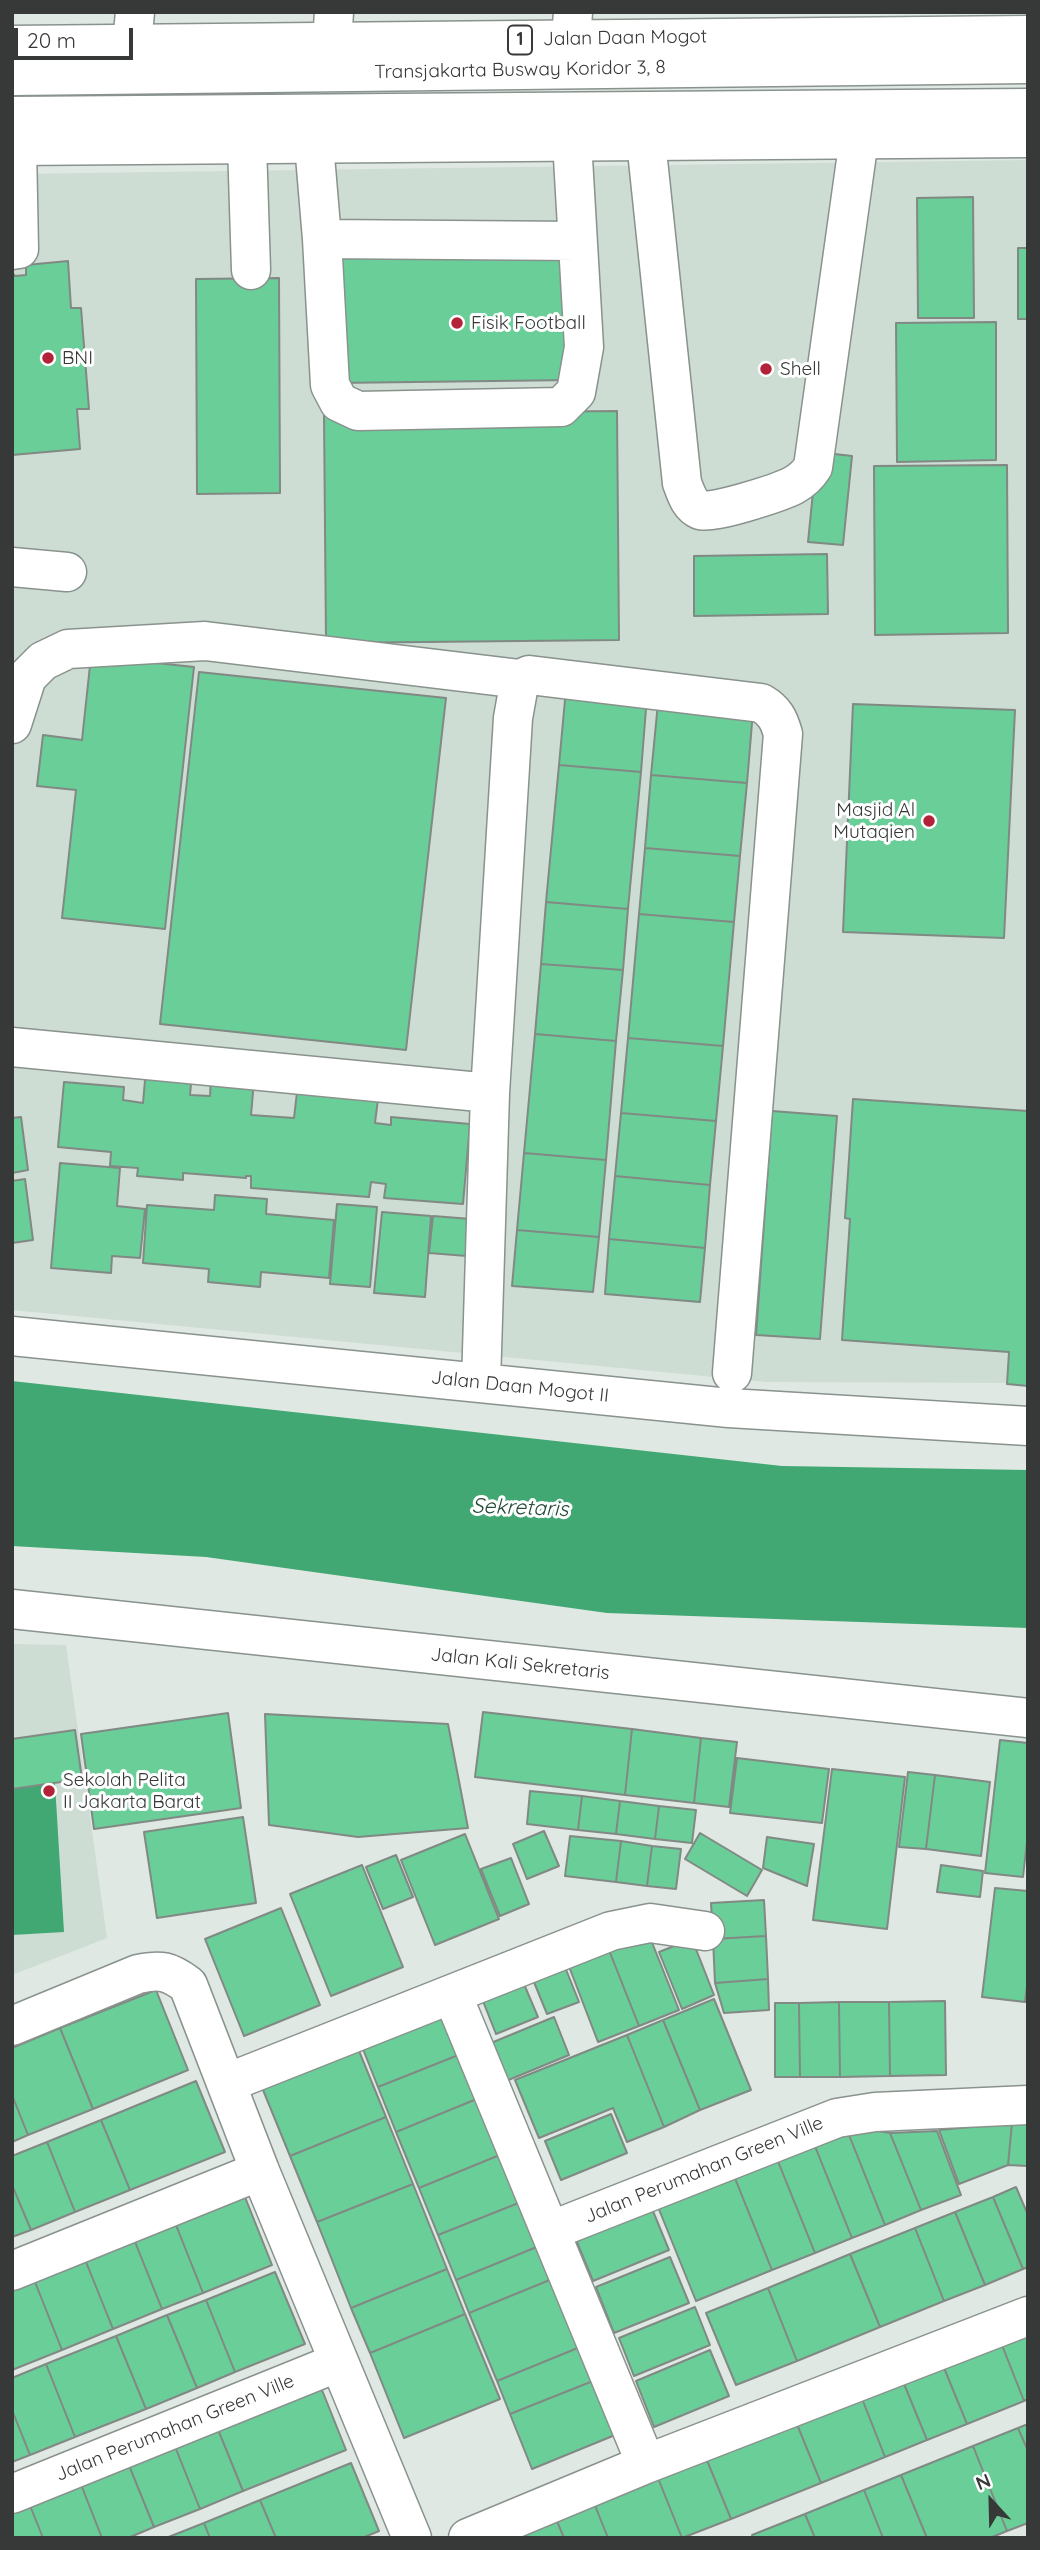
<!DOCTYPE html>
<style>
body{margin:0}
#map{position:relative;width:1040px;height:2550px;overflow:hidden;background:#dfe8e2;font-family:Quicksand,sans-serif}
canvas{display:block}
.frame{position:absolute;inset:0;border:14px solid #363937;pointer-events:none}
.north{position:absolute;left:956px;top:2466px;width:70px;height:70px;-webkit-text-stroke:5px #fff;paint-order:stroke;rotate:338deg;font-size:19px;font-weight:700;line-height:28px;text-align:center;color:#363937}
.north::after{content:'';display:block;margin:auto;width:24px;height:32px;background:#363937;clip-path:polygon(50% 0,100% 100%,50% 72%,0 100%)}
.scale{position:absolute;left:14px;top:28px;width:119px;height:32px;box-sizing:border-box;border:4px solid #363937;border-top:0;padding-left:9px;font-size:21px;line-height:24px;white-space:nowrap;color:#363937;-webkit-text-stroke:5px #fff;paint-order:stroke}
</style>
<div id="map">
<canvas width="1040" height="2550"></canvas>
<div class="frame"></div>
<div class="north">N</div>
<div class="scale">20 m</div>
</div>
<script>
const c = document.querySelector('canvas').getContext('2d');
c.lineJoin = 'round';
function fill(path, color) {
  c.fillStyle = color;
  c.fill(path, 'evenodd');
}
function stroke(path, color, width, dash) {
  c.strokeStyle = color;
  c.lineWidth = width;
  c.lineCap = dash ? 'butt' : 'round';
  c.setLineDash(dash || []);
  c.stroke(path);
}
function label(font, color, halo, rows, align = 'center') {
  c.font = font + ' Quicksand,sans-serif';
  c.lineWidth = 6;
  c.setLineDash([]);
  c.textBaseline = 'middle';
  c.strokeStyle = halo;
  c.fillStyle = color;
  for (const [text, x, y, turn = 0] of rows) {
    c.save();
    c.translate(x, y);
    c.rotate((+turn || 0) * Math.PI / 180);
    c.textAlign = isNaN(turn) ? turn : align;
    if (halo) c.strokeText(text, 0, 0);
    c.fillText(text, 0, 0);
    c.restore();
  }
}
fill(new Path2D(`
 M1028 160V1383L767 1382 12 1310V174Z
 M12 1644 66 1645 107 1938 12 1975Z`), '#cdddd3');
fill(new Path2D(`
 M12 1381 782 1466 1028 1470V1628L607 1613 206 1557 12 1546Z
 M55 1784 64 1932 12 1935V1788Z`), '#41a773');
const building = new Path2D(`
 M973 197 974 318H918L917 198Z
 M1018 248H1028V319H1018Z
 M574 251V380L335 383 334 254Z
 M68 261 71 308H81L89 409H77L80 449 12 455V272L15 276 26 275V265Z
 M279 278 280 493 197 494 196 279Z
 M996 322V460L897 462 896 323Z
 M617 411 619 640 326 643 324 414Z
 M817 452 852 456 843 545 808 542Z
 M1007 465 1008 633 875 635 874 466Z
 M827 554 828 614 694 616V556Z
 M91 656 194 667 165 929 62 918 76 790 37 786 43 735 82 740Z
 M199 672 446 698 406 1050 160 1024Z
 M566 689 647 696 641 772 559 765Z
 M658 703 753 711 747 783 651 775Z
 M853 704 1015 710 1004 938 843 932Z
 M559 765 641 772 628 909 546 902Z
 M651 775 747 783 740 856 645 848Z
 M645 848 740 856 734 922 639 914Z
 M546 902 628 909 623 970 541 964Z
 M639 914 734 922 723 1046 628 1038Z
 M541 964 623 970 616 1041 535 1034Z
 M535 1034 616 1041 606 1160 524 1153Z
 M628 1038 723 1046 716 1121 621 1113Z
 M146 1069 192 1073 190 1095 210 1096 211 1077 254 1081 251 1115 294 1118 297 1092 378 1099 375 1123 391 1125V1117L470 1124 463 1204 384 1198 386 1184 371 1182 369 1197 251 1188V1176H246V1178L183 1173V1180L137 1176 138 1168 110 1166 111 1152 58 1147 64 1082 124 1087 123 1100 143 1103Z
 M853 1099 1028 1111V1386L1007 1384 1009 1352 842 1340 850 1219 845 1218Z
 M772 1111 837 1116 820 1339 756 1335Z
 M621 1113 716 1121 710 1185 615 1176Z
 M21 1117 28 1170 12 1173V1118Z
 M524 1153 606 1160 599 1237 517 1230Z
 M60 1163 120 1168 117 1206 145 1209 140 1258 112 1256 111 1273 51 1268Z
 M615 1176 710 1185 705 1248 609 1239Z
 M25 1179 33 1240 12 1243V1181Z
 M215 1195 267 1199 266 1214 334 1220 329 1278 261 1272 260 1287 208 1282 209 1269 143 1263 147 1205 214 1210Z
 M337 1204 377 1207 370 1287 330 1284Z
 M382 1212 431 1216 425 1297 374 1293Z
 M433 1216 471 1219 467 1256 429 1253Z
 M517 1230 599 1237 593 1292 512 1286Z
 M609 1239 705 1248 700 1302 605 1294Z
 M483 1712 632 1729 625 1795 475 1777Z
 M228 1713 241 1808 94 1829 81 1734Z
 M265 1714 448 1724 468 1828 358 1837 269 1825Z
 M632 1729 701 1738 694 1803 625 1795Z
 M75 1730 82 1779 12 1789V1739Z
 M701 1738 737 1742 729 1807 694 1803Z
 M1000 1740 1028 1743V1833L1023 1877 985 1873Z
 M737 1758 829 1769 822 1823 730 1813Z
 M832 1769 905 1777 887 1929 813 1920Z
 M908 1772 935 1775 926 1849 899 1847Z
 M935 1775 990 1782 981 1856 926 1849Z
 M530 1791 582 1796 578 1830 527 1824Z
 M582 1796 620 1801 616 1834 578 1830Z
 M620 1801 659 1806 655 1839 616 1834Z
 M659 1806 696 1810 692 1843 655 1839Z
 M243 1817 256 1903 157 1918 144 1832Z
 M544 1831 559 1866 527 1879 513 1844Z
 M700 1833 762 1870 747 1896 685 1859Z
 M465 1834 499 1919 435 1945 401 1860Z
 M570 1836 621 1841 616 1882 565 1876Z
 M767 1837 814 1844 807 1886 763 1868Z
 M621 1841 652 1846 647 1886 616 1882Z
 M652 1846 681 1849 676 1889 647 1886Z
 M396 1855 413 1897 383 1909 366 1867Z
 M511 1858 529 1904 500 1916 481 1869Z
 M362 1865 403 1967 331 1996 290 1894Z
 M941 1865 983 1871 980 1897 937 1892Z
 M995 1888 1028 1891V1979L1025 2002 982 1997Z
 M764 1900 766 1936 713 1939 711 1903Z
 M281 1908 320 2005 244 2036 205 1939Z
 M645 1925 679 2010 639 2026 605 1940Z
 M766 1936 768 1979 715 1983 713 1939Z
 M692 1939 714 1995 682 2009 659 1952Z
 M605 1940 639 2026 598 2042 565 1956Z
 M559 1952 579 2002 547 2014 527 1965Z
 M518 1970 538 2017 496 2034 477 1986Z
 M768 1979 769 2010 724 2013 715 1983Z
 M156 1990 188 2070 93 2109 60 2028Z
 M714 1999 751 2090 700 2110 663 2020Z
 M945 2001 946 2075 890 2076 889 2002Z
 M839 2002H889L890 2076 840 2077Z
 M839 2002 840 2077H800L799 2003Z
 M447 2003 466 2052 378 2087 359 2039Z
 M775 2003H799L800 2077H775Z
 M554 2017 569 2055 506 2081 491 2043Z
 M663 2020 700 2110 664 2127 627 2035Z
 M60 2028 93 2109 28 2135 12 2095V2048Z
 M627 2035 664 2127 627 2142 613 2108 539 2138 515 2080Z
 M357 2046 386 2117 290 2156 261 2085Z
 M466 2052 484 2096 396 2132 378 2087Z
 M196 2081 225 2152 130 2190 101 2120Z
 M12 2095 28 2135 12 2142Z
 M484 2096 507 2152 419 2188 396 2132Z
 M611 2114 627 2153 561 2180 545 2141Z
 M386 2117 413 2184 317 2222 290 2156Z
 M101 2120 130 2190 75 2212 47 2142Z
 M1028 2122V2166L1008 2165 1012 2123Z
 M1012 2123 1008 2165 959 2184 939 2130Z
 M845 2125 890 2133 921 2210 885 2225Z
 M845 2125 885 2225 852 2238 812 2139Z
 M937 2131 961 2195 921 2210 890 2133Z
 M812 2139 852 2238 815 2253 775 2154Z
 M47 2142 75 2212 31 2230 12 2185V2156Z
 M507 2152 526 2200 438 2235 419 2188Z
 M775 2154 815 2253 772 2270 732 2171Z
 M732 2171 772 2270 696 2301 656 2202Z
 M413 2184 447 2269 351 2308 317 2222Z
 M12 2185 31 2230 12 2237Z
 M241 2187 272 2265 203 2293 172 2215Z
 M1016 2187 1028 2215V2267L1023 2269 993 2197Z
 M993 2197 1023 2269 985 2285 955 2212Z
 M648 2199 669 2250 593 2281 572 2230Z
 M526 2200 544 2244 456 2280 438 2235Z
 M955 2212 985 2285 944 2301 915 2228Z
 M172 2215 203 2293 162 2309 131 2232Z
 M915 2228 944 2301 880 2327 850 2254Z
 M131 2232 162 2309 113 2329 82 2252Z
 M544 2244 557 2277 469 2313 456 2280Z
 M82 2252 113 2329 62 2350 31 2272Z
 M850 2254 880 2327 797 2361 768 2288Z
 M670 2257 689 2303 614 2333 596 2287Z
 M447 2269 465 2314 370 2353 351 2308Z
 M31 2272 62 2350 12 2370V2280Z
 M275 2272 305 2344 235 2372 206 2300Z
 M557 2277 585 2345 497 2381 469 2313Z
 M768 2288 797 2361 736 2385 706 2313Z
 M206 2300 235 2372 197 2388 167 2315Z
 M695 2307 710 2345 634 2376 619 2338Z
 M465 2314 500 2399 404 2438 370 2353Z
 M167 2315 197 2388 146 2409 116 2336Z
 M1028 2322V2399L1024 2401 998 2335Z
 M998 2335 1024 2401 967 2424 940 2358Z
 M116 2336 146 2409 75 2437 46 2364Z
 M585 2345 598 2379 510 2414 497 2381Z
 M710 2350 729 2396 654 2427 636 2381Z
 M940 2358 967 2424 927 2440 900 2374Z
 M46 2364 75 2437 30 2455 12 2410V2378Z
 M900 2374 927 2440 885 2457 859 2391Z
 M598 2379 620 2433 532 2469 510 2414Z
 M320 2385 346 2450 243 2491 217 2427Z
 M859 2391 885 2457 821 2483 794 2417Z
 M12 2410 30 2455 12 2462Z
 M794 2417 821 2483 731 2519 704 2453Z
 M1028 2424V2451L1018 2428Z
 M217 2427 243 2491 200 2509 174 2444Z
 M1018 2428 1028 2451V2523L1007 2531 973 2446Z
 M174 2444 200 2509 154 2527 128 2463Z
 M973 2446 1007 2531 990 2538H927L901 2475Z
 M704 2453 731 2519 682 2538 656 2473Z
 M128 2463 154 2527 128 2538H102L80 2482Z
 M351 2463 379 2531 362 2538H276L260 2500Z
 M656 2473 682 2538H608L592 2498Z
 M901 2475 927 2538H883L864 2490Z
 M80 2482 102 2538H43L29 2503Z
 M864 2490 883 2538H815L805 2514Z
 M592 2498 608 2538H564L554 2514Z
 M260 2500 276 2538H210L204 2523Z
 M29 2503 43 2538H12V2510Z
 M554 2514 564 2538H495Z
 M805 2514 815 2538H753L752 2535Z
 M204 2523 210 2538H166Z`);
fill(building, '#6ace98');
stroke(building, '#818984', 2);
const minor = new Path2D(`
 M571 39 573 12
 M332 42 334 12
 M132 44 135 12
 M12 76 1028 64
 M12 116 1028 108
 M646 141 682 483C686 493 689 505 700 510 711 515 781 492 794 485 803 480 808 475 813 467L859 139
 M247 144 251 270
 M314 144 322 239 330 385 339 402 358 411 561 407 576 392 584 347 572 141
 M322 239 577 241
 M12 250 19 249 17 146
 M12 567 67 572
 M12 724 27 677 43 661 68 649 205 641 520 679
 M12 1047 490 1093
 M12 1336 729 1408 1028 1426
 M481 1383 490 1093 513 718 520 679 529 675 761 703C775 711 779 720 783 734L732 1373
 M12 1609 1028 1718
 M452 1994 646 2464
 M12 2026 138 1974C161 1969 169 1971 188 1985L260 2171 412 2538
 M227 2083 611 1931 650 1923 705 1931
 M550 2231 837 2118 875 2112 1028 2105
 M12 2271 260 2171
 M12 2494 339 2362
 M468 2538 646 2464 1028 2316`);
const highway = new Path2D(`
 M12 45 1028 35
 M12 146 1028 138`);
stroke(minor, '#89928d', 41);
stroke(highway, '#89928d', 41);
stroke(minor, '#fff', 38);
stroke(highway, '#fff', 38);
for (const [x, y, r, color] of [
 [457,323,7,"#b42239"],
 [48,358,7,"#b42239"],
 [766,369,7,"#b42239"],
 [929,821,7,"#b42239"],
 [49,1791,7,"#b42239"]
]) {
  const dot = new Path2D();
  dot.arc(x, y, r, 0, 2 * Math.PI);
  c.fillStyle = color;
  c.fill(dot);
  stroke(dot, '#fff', 2.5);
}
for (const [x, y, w] of [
 [520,40,24]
]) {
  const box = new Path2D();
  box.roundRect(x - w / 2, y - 14.5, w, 29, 5);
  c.fillStyle = '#fff';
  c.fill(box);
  stroke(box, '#363937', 2);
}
label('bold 18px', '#363937', null, [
 ["1",520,40]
]);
label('19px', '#363937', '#fff', [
 ["Jalan Daan Mogot",625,38,-1],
 ["Transjakarta Busway Koridor 3, 8",520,70,-1],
 ["Jalan Daan Mogot II",520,1387,6],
 ["Jalan Kali Sekretaris",520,1664,6],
 ["Jalan Perumahan Green Ville",704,2170,-22],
 ["Jalan Perumahan Green Ville",175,2428,-22]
]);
label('19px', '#363937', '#fff', [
 ["Fisik Football",471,323],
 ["BNI",62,358],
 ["Shell",780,369],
 ["Masjid Al",915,810,"right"],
 ["Mutaqien",915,832,"right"],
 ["Sekolah Pelita",63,1780],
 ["II Jakarta Barat",63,1802]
], 'left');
label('italic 21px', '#214b34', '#fff', [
 ["Sekretaris",520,1508,2]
]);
</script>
